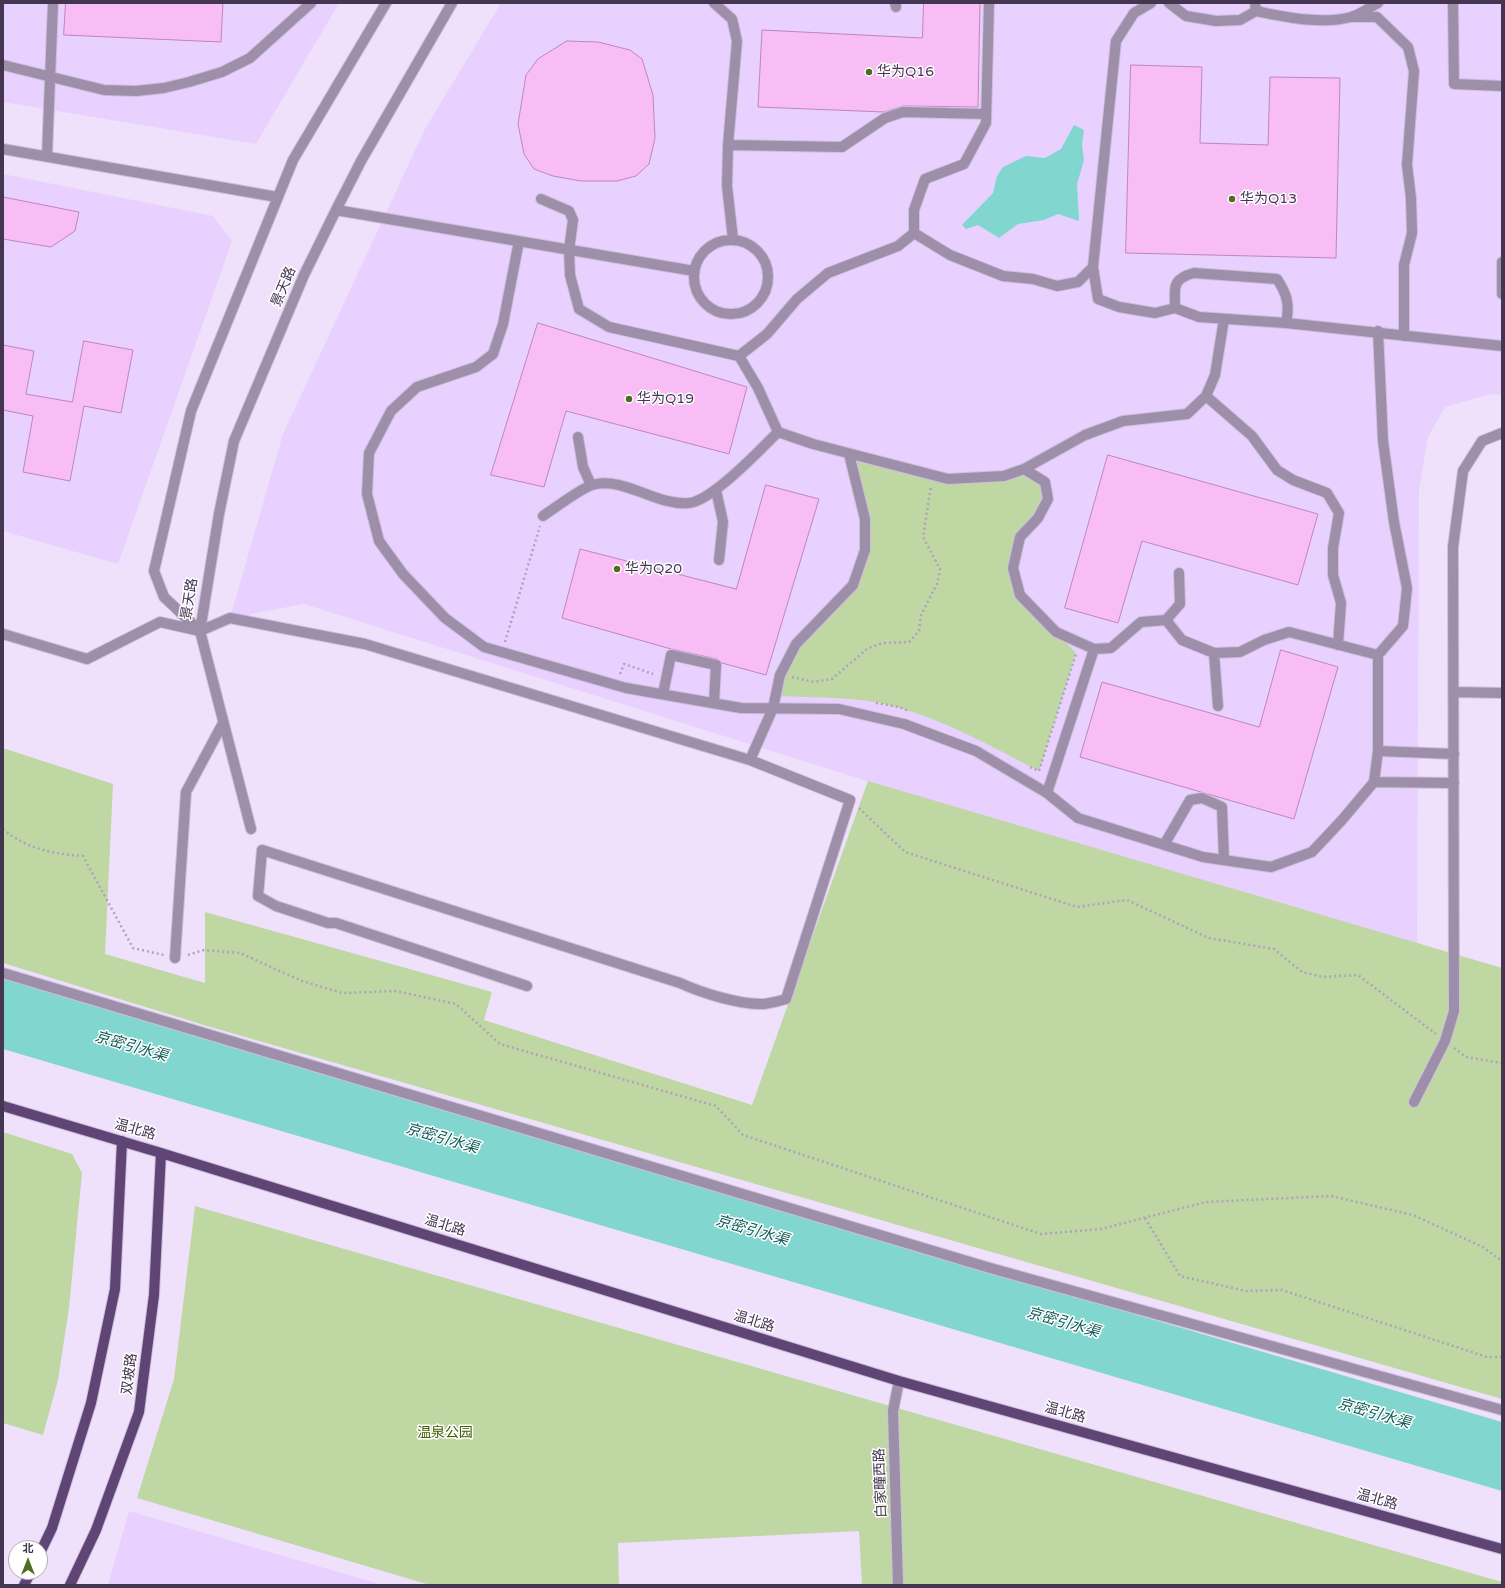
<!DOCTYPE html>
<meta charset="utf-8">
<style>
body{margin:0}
#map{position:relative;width:1505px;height:1588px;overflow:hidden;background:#efe1fc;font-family:"Varela Round","Noto Sans SC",sans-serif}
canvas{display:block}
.frame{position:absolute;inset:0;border:4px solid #443550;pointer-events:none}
.north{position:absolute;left:8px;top:1540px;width:40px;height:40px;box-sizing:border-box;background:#fff;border:1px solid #b4aeb9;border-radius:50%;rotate:0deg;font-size:11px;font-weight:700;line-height:16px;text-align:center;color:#443550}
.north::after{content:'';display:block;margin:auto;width:14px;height:18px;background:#4f6c20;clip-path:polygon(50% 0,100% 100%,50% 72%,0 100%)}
</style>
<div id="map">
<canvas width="1505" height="1588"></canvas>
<div class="frame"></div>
<div class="north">北</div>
</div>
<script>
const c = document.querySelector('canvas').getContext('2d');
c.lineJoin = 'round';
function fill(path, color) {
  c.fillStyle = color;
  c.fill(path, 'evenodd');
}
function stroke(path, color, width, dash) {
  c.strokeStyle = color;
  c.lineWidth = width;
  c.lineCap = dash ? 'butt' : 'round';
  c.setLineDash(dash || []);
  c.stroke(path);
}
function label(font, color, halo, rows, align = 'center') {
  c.font = font + ' "Varela Round","Noto Sans SC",sans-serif';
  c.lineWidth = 3;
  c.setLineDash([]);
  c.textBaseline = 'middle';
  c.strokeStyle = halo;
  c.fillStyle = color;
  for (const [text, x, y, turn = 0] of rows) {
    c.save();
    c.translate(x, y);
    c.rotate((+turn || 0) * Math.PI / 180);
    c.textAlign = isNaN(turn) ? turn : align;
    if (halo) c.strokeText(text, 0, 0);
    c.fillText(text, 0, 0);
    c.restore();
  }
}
fill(new Path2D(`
 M3 3H339L256 144 3 102Z
 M501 3H1502V395L1491 394 1445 407 1428 437 1419 491 1417 945 886 787 304 604 230 618 283 434 425 129Z
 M3 174 213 216 232 241 118 564 3 531Z
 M129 1511 383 1585H108Z`), '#e8d1fe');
fill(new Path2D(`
 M849 454 948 479 1024 469 1045 482 1048 499 1020 537 1013 568 1020 595 1076 653 1039 771C995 748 948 722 900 708 860 696 817 698 775 696L796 644 853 585 865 550V519Z
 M3 748 113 784 105 954 205 983V912L492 992 484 1020 752 1105 868 781 1502 968V1399L207 1026 3 963Z
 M3 1132 72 1154 82 1173 69 1308 58 1380 43 1435 3 1423Z
 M195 1206 1502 1582V1585H862L859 1531 618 1543 619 1585H430L137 1498 174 1379Z`), '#bfd7a3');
fill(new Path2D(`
 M1074 125 1084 130 1082 145 1084 160 1077 184 1079 221 1058 214 1044 220 1018 224 999 238 978 225 966 229 962 225 993 193 997 176 1003 167 1026 156 1045 158 1061 149Z
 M3 976 773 1208 1502 1422V1491L3 1049Z`), '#81d7cf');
const building = new Path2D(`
 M66 3H223L221 42 64 35Z
 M924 3H980L978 107 903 106 884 112 758 107 762 30 922 38Z
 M567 41 598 42 630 50 642 59 653 95 655 138 649 164 636 176 617 181H581L553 176 534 169 524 154 518 124 526 75 538 59Z
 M1131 65 1202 67 1200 143 1268 145 1270 77 1340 78 1336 258 1126 253Z
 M3 197 79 212 75 231 51 247 3 239Z
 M538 323 747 387 729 454 566 411 544 487 491 475Z
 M84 341 133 350 121 413 84 406 70 481 23 472 33 416 3 410V345L34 351 26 394 72 402Z
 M1108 455 1318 514 1298 585 1142 541 1118 623 1065 608Z
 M766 485 819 499 766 675 722 663 717 659 671 649 562 618 580 549 736 589Z
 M1281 650 1338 667 1294 819 1080 757 1102 682 1259 727Z`);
fill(building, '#f7bdf4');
stroke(building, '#be87bc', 1);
const minor = new Path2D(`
 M714 3 732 19 737 41 728 145 727 186 733 239
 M895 3 896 7
 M1151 3 1134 13 1116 41 1093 267 1098 299 1119 307 1155 313 1175 308
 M1169 3 1186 16 1216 21 1240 20 1256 11
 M1255 3 1256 11C1286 17 1320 25 1351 17 1360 15 1370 7 1378 3
 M1453 3 1454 84 1502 86
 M1352 17H1377L1408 47 1414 71 1407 165 1411 198 1412 233 1404 265V336
 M3 65 104 90 136 91 164 88 189 82 222 72 250 58 311 3
 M728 145 842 147 885 118 903 112 986 114
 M3 149 277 197
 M47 156 53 3
 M541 199 569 211 573 220 569 250 570 275 579 309 609 327 739 356 758 388 778 432
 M336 210 694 271
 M914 233V210L925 179 964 164 986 123 989 3
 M694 277a37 37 0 1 1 74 0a37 37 0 1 1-74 0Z
 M519 241 503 324 493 354 476 367 417 387 391 411 369 453 367 494 379 541 403 574 445 618 484 647 626 688 741 708 839 709 904 724 976 751 1047 793 1078 818 1203 857 1271 867 1312 852 1342 820 1374 782 1378 751
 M1502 262V294
 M1194 273 1277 279C1287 294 1290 305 1286 323L1199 317 1175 308C1175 288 1171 279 1194 273Z
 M1286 323 1502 346
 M1378 331 1383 441 1394 522 1407 588 1403 626 1378 655V751L1454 754
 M739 356 767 334 797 299 828 273 898 246 914 233 950 255 1003 276 1033 279 1057 286 1078 282 1093 267
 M1206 396 1252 436 1277 470 1293 480 1327 493 1339 513 1333 548V575L1341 603 1338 645
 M578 437 583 467 591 485
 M1024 469 1045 482 1048 499 1038 518 1020 537 1013 568 1020 595 1056 632 1094 649 1111 648 1141 622 1166 620 1182 640 1214 653 1240 652 1264 640 1289 632 1378 655
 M716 490 723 522 719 560
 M543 516C553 509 582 488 592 485 625 476 655 506 689 503 712 501 761 449 778 432L813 444 948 479 1004 476 1024 469 1085 435 1123 421 1187 414 1206 396 1215 375 1224 319
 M1166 620 1180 604 1179 573
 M200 631 164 597 154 571 191 411 293 160 386 3
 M3 634 87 659 160 622 200 631 230 618 365 644 750 760 850 800 786 999C779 1001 771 1003 764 1004 740 1005 702 993 680 983L262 850 258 896 276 906 328 923H336L527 986
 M1214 653 1218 706
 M1454 692 1502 693
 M663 694 671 655 716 665 714 703
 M750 760 773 708 780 675 796 644 853 585 865 550V519L849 454
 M1374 782 1454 783
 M1047 793 1094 649
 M251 829 200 631 219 514 234 441 304 275 336 210 361 161 452 3
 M1164 845 1190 800 1202 798 1222 807 1224 860
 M175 958 186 792 223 723
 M3 973 990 1268 1502 1410
 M1414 1102 1445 1041 1454 1011 1453 547 1463 471 1482 441 1502 433
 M898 1585 893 1411 899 1381`);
const major = new Path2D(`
 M3 1106 161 1153 899 1381 1502 1549
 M40 1553 52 1528 91 1403 115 1289 122 1141
 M24 1585 31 1572
 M70 1585 96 1530 139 1412 154 1295 161 1153`);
stroke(minor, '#cdbfda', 12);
stroke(major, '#cdbfda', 12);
stroke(new Path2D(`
 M505 642 540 526
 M620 674 624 664 653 674
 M792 677 814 682 832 679 868 648 883 643 909 642 919 631 921 615 937 584 940 569 923 537 931 486
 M876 703 899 707 909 711
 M1030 767 1039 771 1076 654
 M859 808 905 852 1077 907 1127 900 1209 938 1274 949 1302 972 1323 977 1358 975 1436 1034
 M3 829C26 849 54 854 83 856L133 948 164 955
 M188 955 204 950 240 953 302 981 342 993 396 991 456 1004 500 1044 716 1106 743 1135 1041 1234 1101 1229 1206 1202 1331 1196 1413 1215 1483 1247 1502 1261
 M1454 1048 1466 1057 1502 1063
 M1145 1218 1180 1276 1246 1291 1282 1290 1487 1357H1502`), '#b0a2bd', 2.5, [2, 3]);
stroke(minor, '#9d8eaa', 10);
stroke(major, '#5f4576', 10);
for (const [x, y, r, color] of [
 [869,72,4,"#4f6c20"],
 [1232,199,4,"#4f6c20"],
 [629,399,4,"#4f6c20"],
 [617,569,4,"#4f6c20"]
]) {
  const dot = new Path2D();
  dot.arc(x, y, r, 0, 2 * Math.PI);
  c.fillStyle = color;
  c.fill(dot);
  stroke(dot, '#fff', 1.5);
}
label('14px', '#443550', '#fff', [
 ["华为Q16",877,72],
 ["华为Q13",1240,199],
 ["华为Q19",637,399],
 ["华为Q20",625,569]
], 'left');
label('14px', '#443550', '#fff', [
 ["景天路",284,287,-67],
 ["景天路",190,599,-81],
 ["温北路",135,1130,16],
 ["温北路",445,1226,17],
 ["温北路",754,1322,17],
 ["双坡路",130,1374,-83],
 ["温北路",1065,1413,16],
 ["白家疃西路",881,1483,-92],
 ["温北路",1377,1500,16]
]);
label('14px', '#415f03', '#fff', [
 ["温泉公园",445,1433]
]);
label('italic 15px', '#105b56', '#fff', [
 ["京密引水渠",131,1047,16],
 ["京密引水渠",442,1139,16],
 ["京密引水渠",752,1231,16],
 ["京密引水渠",1063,1323,16],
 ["京密引水渠",1374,1414,16]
]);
</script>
